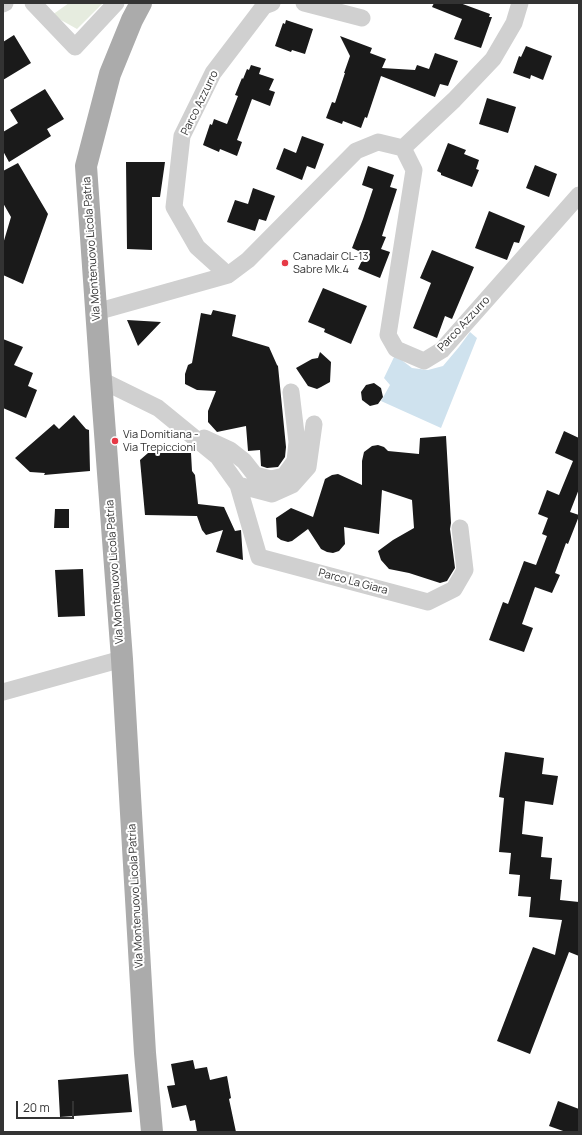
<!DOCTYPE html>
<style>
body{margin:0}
#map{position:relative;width:582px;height:1135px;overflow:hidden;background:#fff;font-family:Manrope,sans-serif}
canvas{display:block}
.frame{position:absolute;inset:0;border:4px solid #333;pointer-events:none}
.scale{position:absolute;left:16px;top:1101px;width:58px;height:18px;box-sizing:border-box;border:2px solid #333;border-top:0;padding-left:5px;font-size:12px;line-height:14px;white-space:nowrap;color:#333;-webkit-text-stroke:3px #fff;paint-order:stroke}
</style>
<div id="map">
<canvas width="582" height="1135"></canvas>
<div class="frame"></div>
<div class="scale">20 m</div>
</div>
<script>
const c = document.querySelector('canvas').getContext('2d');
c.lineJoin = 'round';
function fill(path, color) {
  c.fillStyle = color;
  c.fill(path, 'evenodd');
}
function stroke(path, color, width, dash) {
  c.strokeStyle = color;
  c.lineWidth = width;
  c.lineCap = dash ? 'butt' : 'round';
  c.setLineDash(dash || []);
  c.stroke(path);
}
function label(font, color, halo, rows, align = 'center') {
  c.font = font + ' Manrope,sans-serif';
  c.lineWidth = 4;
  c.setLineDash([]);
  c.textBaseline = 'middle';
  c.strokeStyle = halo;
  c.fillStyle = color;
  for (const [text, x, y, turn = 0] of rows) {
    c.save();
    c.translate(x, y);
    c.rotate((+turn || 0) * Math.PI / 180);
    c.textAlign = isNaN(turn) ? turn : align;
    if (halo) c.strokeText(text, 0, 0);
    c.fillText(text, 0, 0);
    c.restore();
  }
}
fill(new Path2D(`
 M69 3H103L77 29 52 15Z`), '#e6ecdf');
fill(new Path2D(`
 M470 332 477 338 441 428 381 401 390 385 384 378 395 355 412 368 428 370 443 366 459 347Z`), '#cfe2ee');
fill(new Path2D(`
 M434 3H460L490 14 489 17H492L481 48 454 39 462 19 432 7Z
 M286 20 313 29 305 54 292 50 291 52 275 46 283 23 285 24Z
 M14 35 31 63 3 80V42Z
 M340 36 372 48 370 53 386 59 382 68 415 70 417 65 429 69 435 53 458 61 448 86 440 84 435 97 381 76 367 118 365 117 361 128 343 121 342 124 326 118 332 102 335 103 345 73H344L350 56Z
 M526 46 552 56 543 80 531 75 530 79 513 73 519 56 521 57Z
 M251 65 261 68 259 74 274 79 269 90 275 92 270 106 252 99 237 140 242 142 237 156 220 149 219 152 203 145 210 124 212 125 214 119 227 124 238 96 235 95 242 78 243 79 247 69 249 70Z
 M45 89 64 119 47 129 51 136 9 162 3 151V132L18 123 10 110Z
 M487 98 516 107 508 133 479 124Z
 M302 136 324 144 315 169 307 166 302 180 276 169 284 148 296 153Z
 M448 143 466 150 464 154 479 160 476 169 479 170 472 187 441 175V173L437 171Z
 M126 162H165L160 197H152V250L127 249Z
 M18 163 48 214 23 284 3 275V244L11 217 3 203V171Z
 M535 165 557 174 549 197 526 188Z
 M368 166 394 175 390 187 397 189 382 236 386 237 381 249 390 252 380 278 358 269 365 254 352 248 363 219 373 189 362 185Z
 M253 188 275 196 266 221 259 219 255 231 227 222 235 200 248 204Z
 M489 211 525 226 519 243 514 242 507 260 475 248Z
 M432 250 474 267 452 319 445 316 437 338 413 328 431 283 420 278Z
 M323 288 367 306 351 344 324 332 325 329 308 322Z
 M213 310 236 315 232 336 269 347 277 365 278 366 286 447 285 457 278 467 267 468 261 466 260 450 248 451 246 426 217 432 208 422V411L216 391 197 390 185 384V374L188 365 192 363 201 313 211 315Z
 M127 320 161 322 138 346Z
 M3 339 23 347 14 365 33 373 28 386 37 390 26 418 3 408Z
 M320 352 331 362 330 382 321 387 317 389 308 386 296 368 312 359 318 358Z
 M374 383 381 388 383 397 378 404 370 406 362 400 361 392 366 385Z
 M74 415 86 429 89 430 90 471 44 475 45 473 30 472 15 458 54 424 59 429Z
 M564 431 579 438V489L570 512 579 515V516L568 544 566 543 555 573 560 575 552 593 535 587 522 624 533 628 524 652 489 640 503 602 508 604 524 561 536 565 547 536 542 534 548 518 538 514 547 490 559 495 573 461 555 453Z
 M446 436 451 523 450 529 455 568 447 581 440 583 409 573 389 569 381 560 378 551 393 540 414 528 412 500 382 490 379 534 344 527 345 544 339 551 333 553 327 552 321 549 308 529 292 541 288 542 281 540 277 537 276 518 291 508 313 517 325 479 332 475 338 474 362 485V461L364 452 372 446 378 445 384 447 388 451 419 454 420 438Z
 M148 453H191L192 471 195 475 198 504 224 507 235 531 241 530 243 560 216 552 223 530 206 535 202 530 197 516 145 515 140 460Z
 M55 509H69V528H54Z
 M83 569 85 616 58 617 55 570Z
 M505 752 544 758 542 774 558 776 553 805 525 801 522 834 543 837 541 857 552 858 550 879 562 880 560 900 579 902V956L569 952 530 1054 497 1041 533 947 555 955 562 920 529 917 531 897 518 896 520 875 509 874 511 853 499 852 504 798 499 797Z
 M193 1060 195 1069 207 1067 210 1080 227 1076 231 1098 229 1099 236 1132H197L195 1120 190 1121 186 1105 172 1108 167 1086 175 1085 171 1064Z
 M128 1074 132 1112 60 1117 58 1080Z
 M558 1101 579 1109V1132H566L549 1126Z`), '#1a1a1a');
stroke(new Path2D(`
 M33 3 75 47 116 3
 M304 3 362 18
 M3 4 5 3
 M403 148 454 100 493 59 514 23 520 3
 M228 275 197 247 174 207 182 136 213 73 264 6 272 3
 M96 312 228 275 248 260 356 151 378 142 403 148 414 170 388 335 396 349 424 361 442 350 579 195
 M101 380 158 408 218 457 238 485 259 557 428 602 454 589 465 570 460 528
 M204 438 230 450 244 461 255 475 271 479 284 476 295 461 297 442 291 392
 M238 485 272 494 292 485 308 467 314 424
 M3 692 122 659`), '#d0d0d0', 17);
stroke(new Path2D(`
 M141 3 132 20 110 74 86 166 101 380 122 659 145 1053 152 1132`), '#ababab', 22);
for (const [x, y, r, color] of [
 [285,263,4,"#e63946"],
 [115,441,4,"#e63946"]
]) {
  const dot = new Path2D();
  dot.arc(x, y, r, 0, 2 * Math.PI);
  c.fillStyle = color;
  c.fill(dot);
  stroke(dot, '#fff', 1.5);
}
label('11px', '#333', '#fff', [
 ["Parco Azzurro",200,103,-64],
 ["Via Montenuovo Licola Patria",92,249,-94],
 ["Parco Azzurro",464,324,-47],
 ["Via Montenuovo Licola Patria",115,572,-94],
 ["Parco La Giara",353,582,15],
 ["Via Montenuovo Licola Patria",136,896,-93]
]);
label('11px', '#333', '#fff', [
 ["Canadair CL-13",293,257],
 ["Sabre Mk.4",293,270],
 ["Via Domitiana -",123,435],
 ["Via Trepiccioni",123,448]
], 'left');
</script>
